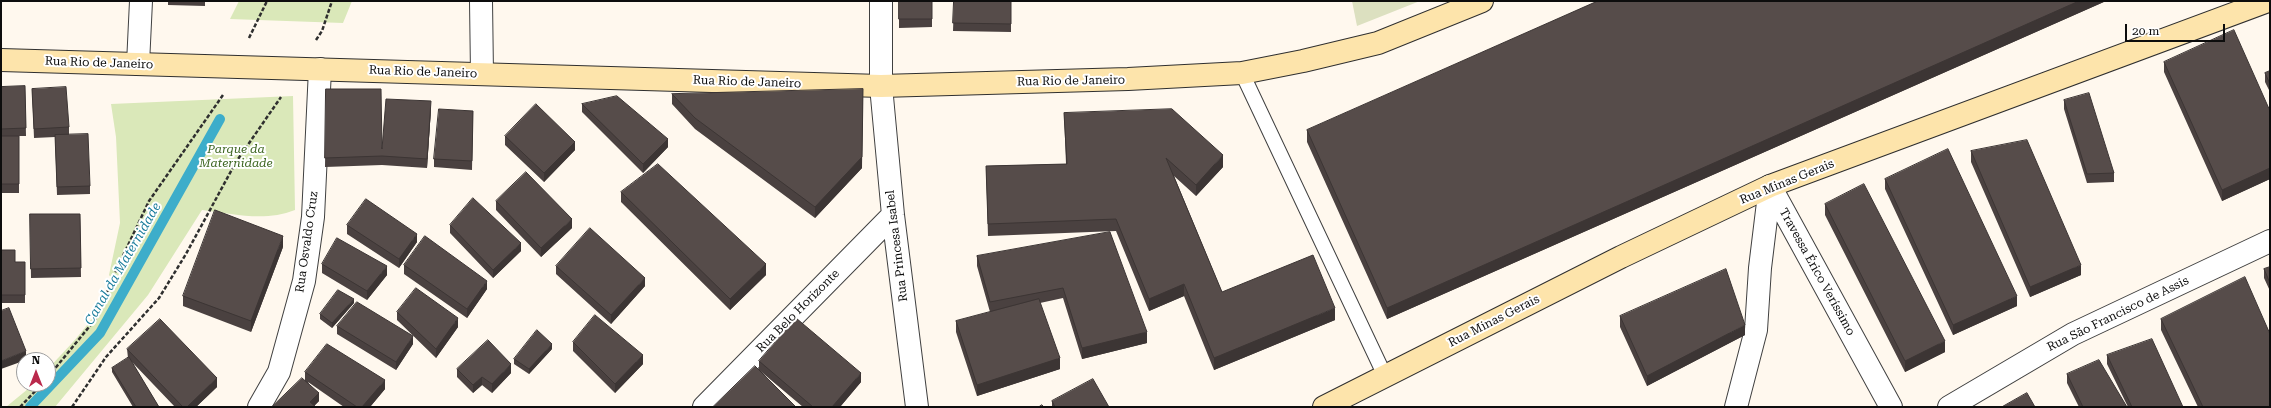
<!DOCTYPE html>
<meta charset="utf-8">
<style>
body{margin:0}
#map{position:relative;width:2271px;height:408px;overflow:hidden;background:#fff8ee;font-family:"Roboto Serif",serif}
canvas{display:block}
.frame{position:absolute;inset:0;border:2px solid #0d0d0d;pointer-events:none}
.north{position:absolute;left:16px;top:352px;width:40px;height:40px;box-sizing:border-box;background:#fff;border:1px solid #9e9e9e;border-radius:50%;rotate:0deg;font-size:11px;font-weight:700;line-height:16px;text-align:center;color:#0d0d0d}
.north::after{content:'';display:block;margin:auto;width:14px;height:18px;background:#ba294c;clip-path:polygon(50% 0,100% 100%,50% 72%,0 100%)}
.scale{position:absolute;left:2125px;top:24px;width:100px;height:18px;box-sizing:border-box;border:2px solid #0d0d0d;border-top:0;padding-left:5px;font-size:12px;line-height:14px;white-space:nowrap;color:#0d0d0d;-webkit-text-stroke:3px #fff;paint-order:stroke}
</style>
<div id="map">
<canvas width="2271" height="408"></canvas>
<div class="frame"></div>
<div class="north">N</div>
<div class="scale">20 m</div>
</div>
<script>
const c = document.querySelector('canvas').getContext('2d');
c.lineJoin = 'round';
function fill(path, color) {
  c.fillStyle = color;
  c.fill(path, 'evenodd');
}
function stroke(path, color, width, dash) {
  c.strokeStyle = color;
  c.lineWidth = width;
  c.lineCap = dash ? 'butt' : 'round';
  c.setLineDash(dash || []);
  c.stroke(path);
}
function label(font, color, halo, rows, align = 'center') {
  c.font = font + ' "Roboto Serif",serif';
  c.lineWidth = 4;
  c.setLineDash([]);
  c.textBaseline = 'middle';
  c.strokeStyle = halo;
  c.fillStyle = color;
  for (const [text, x, y, turn = 0] of rows) {
    c.save();
    c.translate(x, y);
    c.rotate((+turn || 0) * Math.PI / 180);
    c.textAlign = isNaN(turn) ? turn : align;
    if (halo) c.strokeText(text, 0, 0);
    c.fillText(text, 0, 0);
    c.restore();
  }
}
fill(new Path2D(`
 M239 1H352L343 23 230 19Z
 M293 96 295 210C265 222 234 214 202 210L148 295 55 407H6L34 384H48V369C73 342 101 315 112 279L109 275 120 223 116 137 111 104Z`), '#dae8b9');
fill(new Path2D(`
 M1352 1H1420L1357 26Z`), '#dce0c0');
stroke(new Path2D(`
 M30 407 100 333 220 119`), '#3dadca', 10);
const lane = new Path2D(`
 M1242 73 1385 376`);
const street = new Path2D(`
 M481 1 482 74
 M881 1V86L893 215 917 407
 M138 64 141 1
 M1770 186 1891 407
 M259 407 279 372 304 281 313 217 320 69
 M704 407 893 215
 M1736 407 1756 330 1760 268 1770 186
 M1949 407 2073 334 2270 241`);
const secondary = new Path2D(`
 M1 60 881 86 1128 79 1242 73 1303 61 1378 43 1482 1
 M1324 407 1621 257 1770 186 2268 1`);
stroke(lane, '#404040', 16);
stroke(street, '#404040', 24);
stroke(secondary, '#2f2f2f', 24);
stroke(new Path2D(`
 M249 38 267 1
 M316 40 322 31 332 1
 M48 377 98 316 112 279 149 201 223 95
 M20 407 42 384
 M72 407 106 357 159 298 186 254 236 162 281 97`), '#2f2f2f', 2.5, [4, 2]);
stroke(lane, '#fff', 14);
stroke(street, '#fff', 22);
stroke(secondary, '#fde4ab', 22);
fill(new Path2D(`
 M168 1H205V6L168 5Z
 M899 1H932V27L899 28Z
 M954 1H1011V32L953 31Z
 M1598 1H2106L1387 319 1307 142V130Z
 M2164 62 2270 111V179L2222 201 2164 72Z
 M2270 71V92L2265 82V73Z
 M25 86 26 136H19V193H1V87Z
 M32 89 69 127V135L90 186V194L57 195 55 137 34 138Z
 M326 89 382 149 431 109 427 168 382 165 325 167Z
 M672 94 862 168 815 218 695 129 672 104Z
 M2064 100 2114 173V182L2087 183 2064 109Z
 M582 104 668 147 643 173 582 112Z
 M473 111 472 170 434 167V159Z
 M1064 113 1223 167 1196 196 1174 176 1222 292 1335 320 1214 370 1184 296 1149 311 1116 231 988 236 986 166 1066 164Z
 M505 136 575 150 544 182 505 145Z
 M1971 151 2081 275 2030 297 1971 162Z
 M1885 179 2017 306 1953 335 1885 189Z
 M621 192 766 275 730 310 621 202Z
 M496 201 572 228 541 257 496 210Z
 M1825 204 1945 352 1905 372 1825 215Z
 M30 214H80L81 277 31 278Z
 M347 225 417 242 399 268 347 234Z
 M450 225 521 251 493 278 450 233Z
 M1110 232 1147 343 1082 359 1063 298 1040 303 1060 369 977 396 956 332V321L990 312 977 266V256Z
 M283 247 251 332 183 306V296Z
 M1 250 15 262H25V303H1Z
 M322 264 387 275 367 300 322 273Z
 M404 265 487 289 467 318 404 274Z
 M556 266 645 286 611 324 556 274Z
 M2270 267V291L2264 278V269Z
 M354 303 332 328 320 319V314Z
 M397 312 458 327 436 358 397 320Z
 M1620 316 1745 335 1647 386 1620 327Z
 M2161 319 2270 407H2198L2161 330Z
 M337 326 413 344 396 370 337 334Z
 M573 342 643 364 615 393 573 351Z
 M127 349 217 387 196 407H175L131 361 159 407H133L112 372V368L128 358Z
 M552 349 529 374 514 364V359Z
 M2107 355 2183 407H2128L2107 364Z
 M759 361 861 382 840 407H803L759 370Z
 M457 369 511 373 492 393 482 385 473 393 457 377Z
 M305 372 385 389 370 407H344L308 382 319 401 314 406 272 407 305 380Z
 M2067 374 2127 407H2079L2067 383Z
 M1052 401 1109 407H1052Z`), '#4a4140');
fill(new Path2D(`
 M2079 1H2106L1387 319V308Z
 M863 89 862 168 815 218V207Z
 M431 101V109L427 168V159Z
 M668 139V147L643 173V164Z
 M575 142V150L544 182V173Z
 M1223 155V167L1196 196V185Z
 M2270 168V179L2222 201V190Z
 M572 219V228L541 257V248Z
 M417 234V242L399 268V259Z
 M283 236V247L251 332V321Z
 M521 243V251L493 278V270Z
 M766 264V275L730 310V299Z
 M2081 265V275L2030 297V287Z
 M387 266V275L367 300V291Z
 M645 278V286L611 324V315Z
 M487 281V289L467 318V309Z
 M1184 284V296L1149 311V299Z
 M2017 296V306L1953 335V325Z
 M354 299V303L332 328V323Z
 M1335 308V320L1214 370V358Z
 M458 318V327L436 358V349Z
 M1745 325V335L1647 386V376Z
 M1147 332V343L1082 359V348Z
 M413 336V344L396 370V362Z
 M1945 341V352L1905 372V361Z
 M552 344V349L529 374V369Z
 M26 351V360L1 369V361Z
 M643 355V364L615 393V384Z
 M1060 358V369L977 396V385Z
 M511 364V373L492 393V384Z
 M861 373V382L840 407H832Z
 M482 377V385L473 393V385Z
 M217 378V387L196 407H187Z
 M385 380V389L370 407H362Z
 M319 393V401L313 407 310 402Z`), '#3c3534');
const building = new Path2D(`
 M899 1H932V19H899Z
 M954 1H1011V24L953 23Z
 M1598 1H2079L1387 308 1307 130Z
 M2234 30 2270 111V168L2222 190 2164 62Z
 M2270 71V84L2265 73Z
 M25 86 26 128 1 129V87Z
 M66 87 69 127 34 129 32 89Z
 M326 89H381L382 149 386 99 431 101 427 159 382 156 325 158Z
 M863 89 862 157 815 207 695 118 672 94Z
 M2089 93 2114 173 2087 174 2064 100Z
 M617 96 668 139 643 164 582 104Z
 M536 104 575 142 544 173 505 136Z
 M439 109 473 111 472 161 434 159Z
 M1172 109 1223 155 1196 185 1166 158 1222 292 1313 255 1335 308 1214 358 1184 284 1149 299 1116 219 988 224 986 166 1067 164 1064 113Z
 M88 134 90 186 57 187 55 135Z
 M1 136H19V184H1Z
 M2027 140 2081 265 2030 287 1971 151Z
 M1948 149 2017 296 1953 325 1885 179Z
 M658 164 766 264 730 299 621 192Z
 M526 172 572 219 541 248 496 201Z
 M1864 184 1945 341 1905 361 1825 204Z
 M473 198 521 243 493 270 450 225Z
 M366 199 417 234 399 259 347 225Z
 M215 210 283 236 251 321 183 296Z
 M30 214H80L81 268 31 269Z
 M590 228 645 278 611 315 556 266Z
 M1110 232 1147 332 1082 348 1063 288 990 302 977 256Z
 M425 236 487 281 467 309 404 265Z
 M337 238 387 266 367 291 322 264Z
 M1 250H15V262H25V295H1Z
 M2270 267V283L2264 269Z
 M1726 269 1745 325 1647 376 1620 316Z
 M2245 277 2270 334V407H2203L2161 319Z
 M416 288 458 318 436 349 397 312Z
 M338 290 354 299 332 323 320 314Z
 M1039 299 1060 358 977 385 956 321Z
 M357 302 413 336 396 362 337 326Z
 M9 308 26 351 1 361V311Z
 M595 315 643 355 615 384 573 342Z
 M796 318 861 373 832 407H813L759 361Z
 M160 319 217 378 187 407H183L127 349Z
 M537 330 552 344 529 369 514 359Z
 M2152 339 2183 407H2132L2107 355Z
 M488 340 511 364 492 384 482 377 473 385 457 369Z
 M327 344 385 380 362 407H357L305 372Z
 M129 357 159 407H136L112 368Z
 M2099 360 2127 407H2083L2067 374Z
 M755 366 796 407H713Z
 M302 378 319 393 310 402 316 407H272Z
 M1093 379 1109 407H1055L1052 401Z
 M2027 393 2035 407H2002Z
 M1042 405 1044 407H1039Z`);
fill(building, '#564c4a');
stroke(building, '#3c3534', 1);
label('12px', '#0d0d0d', '#fff', [
 ["Rua Rio de Janeiro",99,63,2],
 ["Rua Rio de Janeiro",423,72,2],
 ["Rua Rio de Janeiro",1071,81,-1],
 ["Rua Rio de Janeiro",747,82,2],
 ["Rua Minas Gerais",1787,182,-22],
 ["Rua Osvaldo Cruz",307,242,-82],
 ["Rua Princesa Isabel",897,246,-97],
 ["Travessa Érico Veríssimo",1817,272,61],
 ["Rua Belo Horizonte",798,311,-45],
 ["Rua São Francisco de Assis",2118,314,-26],
 ["Rua Minas Gerais",1494,321,-27]
]);
label('italic 12px', '#3b641f', '#fff', [
 ["Parque da",236,149],
 ["Maternidade",236,163]
]);
label('italic 13px', '#1a7c9c', '#fff', [
 ["Canal da Maternidade",123,264,-60]
]);
</script>
